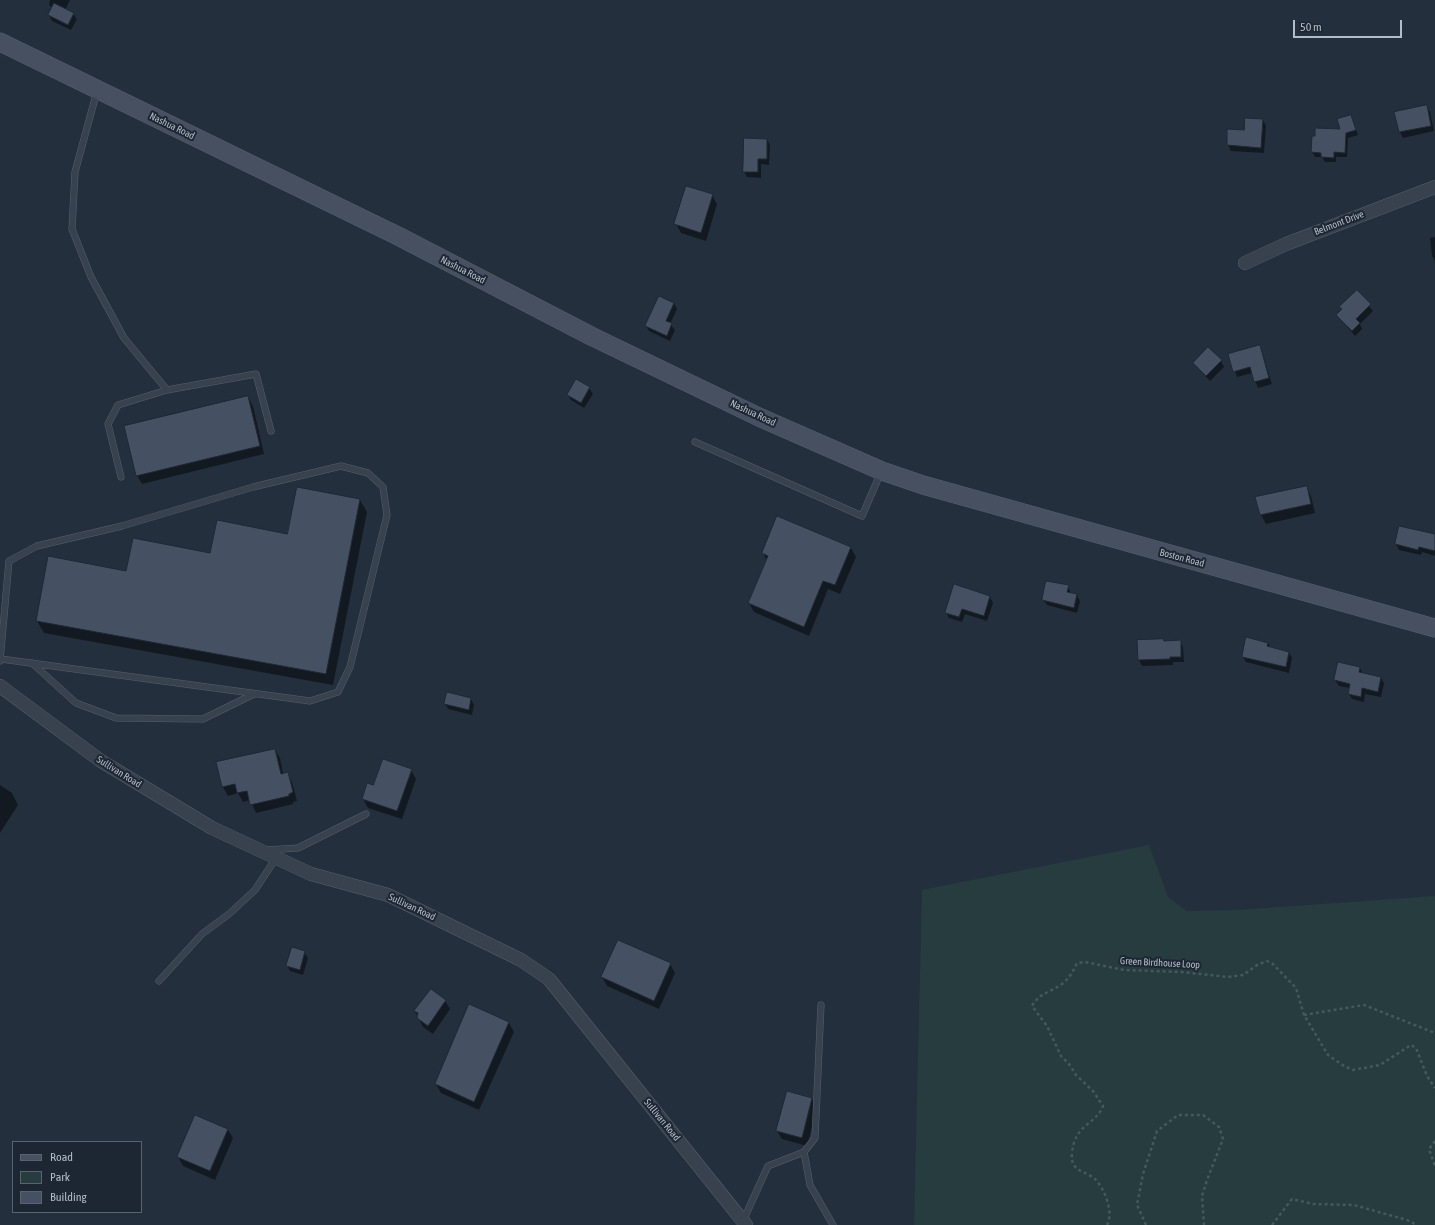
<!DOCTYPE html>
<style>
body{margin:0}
#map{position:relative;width:1435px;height:1225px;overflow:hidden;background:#242f3e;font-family:"Asap Condensed",sans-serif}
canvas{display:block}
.legend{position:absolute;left:12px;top:1141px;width:130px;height:72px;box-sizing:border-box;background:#1d2633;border:1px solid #59626f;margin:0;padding:5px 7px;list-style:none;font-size:12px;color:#b4bcc9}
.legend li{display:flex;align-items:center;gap:8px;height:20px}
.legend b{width:20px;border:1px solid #59626f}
.scale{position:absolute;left:1293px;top:20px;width:109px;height:18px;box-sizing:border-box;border:2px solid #b4bcc9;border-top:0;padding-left:5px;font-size:12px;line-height:14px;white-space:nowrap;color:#b4bcc9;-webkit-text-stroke:3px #1d2633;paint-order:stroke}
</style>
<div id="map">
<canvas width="1435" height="1225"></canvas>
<ul class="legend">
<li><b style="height:5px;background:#465061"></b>Road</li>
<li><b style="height:11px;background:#263c3f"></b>Park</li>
<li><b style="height:11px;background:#455162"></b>Building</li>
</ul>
<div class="scale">50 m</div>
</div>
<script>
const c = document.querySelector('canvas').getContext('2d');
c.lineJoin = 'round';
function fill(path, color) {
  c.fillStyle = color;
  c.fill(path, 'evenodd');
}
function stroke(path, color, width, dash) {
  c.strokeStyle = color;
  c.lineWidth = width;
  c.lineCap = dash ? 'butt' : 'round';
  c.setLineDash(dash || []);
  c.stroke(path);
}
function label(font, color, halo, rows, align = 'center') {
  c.font = font + ' "Asap Condensed",sans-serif';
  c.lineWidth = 4;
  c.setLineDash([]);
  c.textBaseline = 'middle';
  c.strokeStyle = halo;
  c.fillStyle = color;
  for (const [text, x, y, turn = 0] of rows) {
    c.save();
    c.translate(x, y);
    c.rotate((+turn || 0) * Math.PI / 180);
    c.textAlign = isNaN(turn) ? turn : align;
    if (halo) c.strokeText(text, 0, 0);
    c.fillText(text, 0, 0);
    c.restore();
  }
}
fill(new Path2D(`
 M1149 845 1168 897 1187 911 1238 910 1435 896V1225H914L922 890Z`), '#263c3f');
fill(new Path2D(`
 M50 0H70L65 10 73 14 77 19 71 30 52 21 49 15 52 9 49 4Z
 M1426 106 1430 112 1434 131 1403 138 1400 132 1396 113Z
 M1351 116 1358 135 1348 138 1347 157H1336V162H1325L1322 157H1315L1312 152V137L1341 130Z
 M1263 120 1266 126 1264 153 1231 151 1228 145V130L1245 131Z
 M767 139 770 145 769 165 761 164V178L747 177 744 171Z
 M712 195 717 204 706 241 681 233 676 224Z
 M1435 237V261L1432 256 1430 238Z
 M1357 292 1373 311 1360 324 1362 329 1355 336 1337 315 1342 310 1341 307Z
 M674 303 677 309 670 324 675 330 670 341 649 331 646 326Z
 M1260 346 1272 384 1258 388 1252 373 1237 377 1229 355Z
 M1221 361 1224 367 1210 381 1194 364Z
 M589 388 593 394 584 408 571 400 568 395Z
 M248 397 253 406 264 454 142 484 137 475Z
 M1306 487 1311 496 1315 513 1266 524 1261 515Z
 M360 500 367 512 333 685 44 633 37 621 126 572 211 554 288 535Z
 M777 518 851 548 856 557 840 594 828 589 809 636 754 612 749 603 767 561 763 553Z
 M1435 535V556L1422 552 1421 555 1399 550 1396 544Z
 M955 586 990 597 993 603 987 621 965 614 962 622 949 618 946 612Z
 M1068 586 1071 594 1077 595 1080 601 1077 613 1047 605 1043 599Z
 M1138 641H1180L1183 647 1184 662H1173V665L1142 666 1139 660Z
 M1268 643 1271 648 1289 653 1292 658 1289 673 1246 662 1243 657Z
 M1360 668 1363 674 1381 678 1384 683 1381 697 1365 694 1364 702 1352 699 1349 694 1350 688 1339 686 1335 680Z
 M471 699 474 705 472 715 448 709 445 703Z
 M275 750 280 758 283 774 287 773 292 782 297 801 293 802V804L256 813 250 800 243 802 238 793 228 796 223 787Z
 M411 770 416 779 402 819 368 808 363 799 374 786Z
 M0 785 12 793 18 805 0 833Z
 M304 952 308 958 303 975 290 971 287 965Z
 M670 964 675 973 659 1009 607 986 602 977Z
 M445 1001 450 1009 433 1034 423 1027 415 1011Z
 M469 1005 509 1023 514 1032 479 1110 441 1093 436 1084Z
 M812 1099 817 1108 807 1146 782 1139 777 1131Z
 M228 1130 233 1138 215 1180 183 1166 178 1157Z`), '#0007');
const building = new Path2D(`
 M54 3 74 13 68 25 48 15Z
 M1427 105 1431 126 1399 132 1394 112Z
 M1351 115 1356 130 1346 133 1345 153 1334 152V158L1321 157V153L1311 152 1312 136H1315V128L1340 129 1337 119Z
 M1245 118 1263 119 1261 148 1227 145V129L1244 130Z
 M744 138 767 139V159H758V172H743Z
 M686 186 713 194 701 233 674 224Z
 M1357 290 1371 304 1356 319 1360 323 1352 331 1336 315 1342 309 1339 307Z
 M659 296 674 303 666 321 672 323 667 336 645 326Z
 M1260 345 1269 378 1254 382 1250 367 1233 372 1228 354Z
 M1208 347 1222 360 1206 376 1193 363Z
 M576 379 590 387 581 403 567 395Z
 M248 396 260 446 136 476 124 426Z
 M1307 486 1311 504 1260 515 1255 497Z
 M297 487 360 499 326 674 36 621 48 556 126 571 133 538 210 553 217 520 287 534Z
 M777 516 851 547 835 585 823 581 804 627 748 603 768 556 762 553Z
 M1399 526 1435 534V551L1419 547 1418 550 1395 544Z
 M1046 581 1069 585 1067 592 1077 594 1074 608 1042 600Z
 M954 584 990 596 984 616 962 609 959 617 945 613Z
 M1246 637 1268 643 1267 646 1289 652 1286 667 1242 657Z
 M1163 639 1164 641 1181 640V657H1170V659L1138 660 1137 640Z
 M1338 662 1360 667 1359 672 1381 677 1378 692 1362 688 1361 697 1348 694 1350 684 1334 680Z
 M447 692 471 698 469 710 444 704Z
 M275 749 281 774 288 772 293 792 289 794V796L250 805 247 791 237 793 235 784 222 787 216 762Z
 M383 759 412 769 397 811 362 799 367 783 373 785Z
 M618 940 671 963 654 1001 601 977Z
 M292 947 305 951 300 970 286 966Z
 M431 989 446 1000 428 1026 417 1018 418 1013 414 1011Z
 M469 1004 509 1022 474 1102 435 1084Z
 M787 1091 812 1098 802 1138 776 1131Z
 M195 1115 228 1129 210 1171 177 1157Z`);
fill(building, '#455162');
stroke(building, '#1f2835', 1);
const lane = new Path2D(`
 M97 91 75 172 72 229 91 277 124 338 167 390 256 374 271 431
 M695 442 862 516 881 472
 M121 477 108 424 118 405 167 390
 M0 661 9 561 37 546 122 526 253 487 341 466 368 473 383 487 387 515 350 667 338 692 310 701 1 659
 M32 663 76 703 116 718 203 719 254 694
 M266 850 298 848 366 814
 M159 981 202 934 229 914 255 890 276 858
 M804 1152 810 1185 833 1225
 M743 1221 768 1166 804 1152 815 1138 821 1005`);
const street = new Path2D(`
 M1245 263 1286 244 1435 187
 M0 686 101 761 212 828 311 874 388 895 521 960 549 979 746 1225`);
const secondary = new Path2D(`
 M0 42 398 236 593 337 761 418 882 471 923 485 1435 628`);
stroke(lane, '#565f6c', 7);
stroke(street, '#565f6c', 14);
stroke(secondary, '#565f6c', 19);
stroke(new Path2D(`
 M1304 1015 1364 1005 1435 1033
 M1435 1141 1429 1149 1435 1166
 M1107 1225C1114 1213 1105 1190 1096 1180 1086 1170 1070 1173 1072 1153 1075 1123 1096 1125 1103 1106L1093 1091 1076 1075 1069 1064 1061 1056 1047 1026 1032 1006C1039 993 1051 992 1062 984 1070 978 1073 971 1077 963L1085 962 1124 970 1182 972 1228 977 1243 975 1257 965 1267 961 1273 964 1296 988 1304 1015 1328 1055 1344 1066 1353 1070 1380 1065 1411 1045 1416 1048 1427 1076 1435 1088
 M1146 1225 1137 1205 1143 1174 1157 1131 1178 1115H1203L1219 1127 1223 1139 1207 1180 1202 1196 1204 1225
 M1272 1225 1292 1199 1313 1204 1354 1205 1407 1220 1417 1225`), '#44595c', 2.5, [3, 3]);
stroke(lane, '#38414e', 6);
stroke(street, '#38414e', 13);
stroke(secondary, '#465061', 18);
label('10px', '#b4bcc9', '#1d2633', [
 ["Nashua Road",172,126,26],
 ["Belmont Drive",1339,223,-21],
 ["Nashua Road",463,270,27],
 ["Nashua Road",753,413,25],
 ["Boston Road",1182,558,15],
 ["Sullivan Road",119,772,32],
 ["Sullivan Road",412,907,25],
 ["Green Birdhouse Loop",1160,963,3],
 ["Sullivan Road",662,1120,51]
]);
</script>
